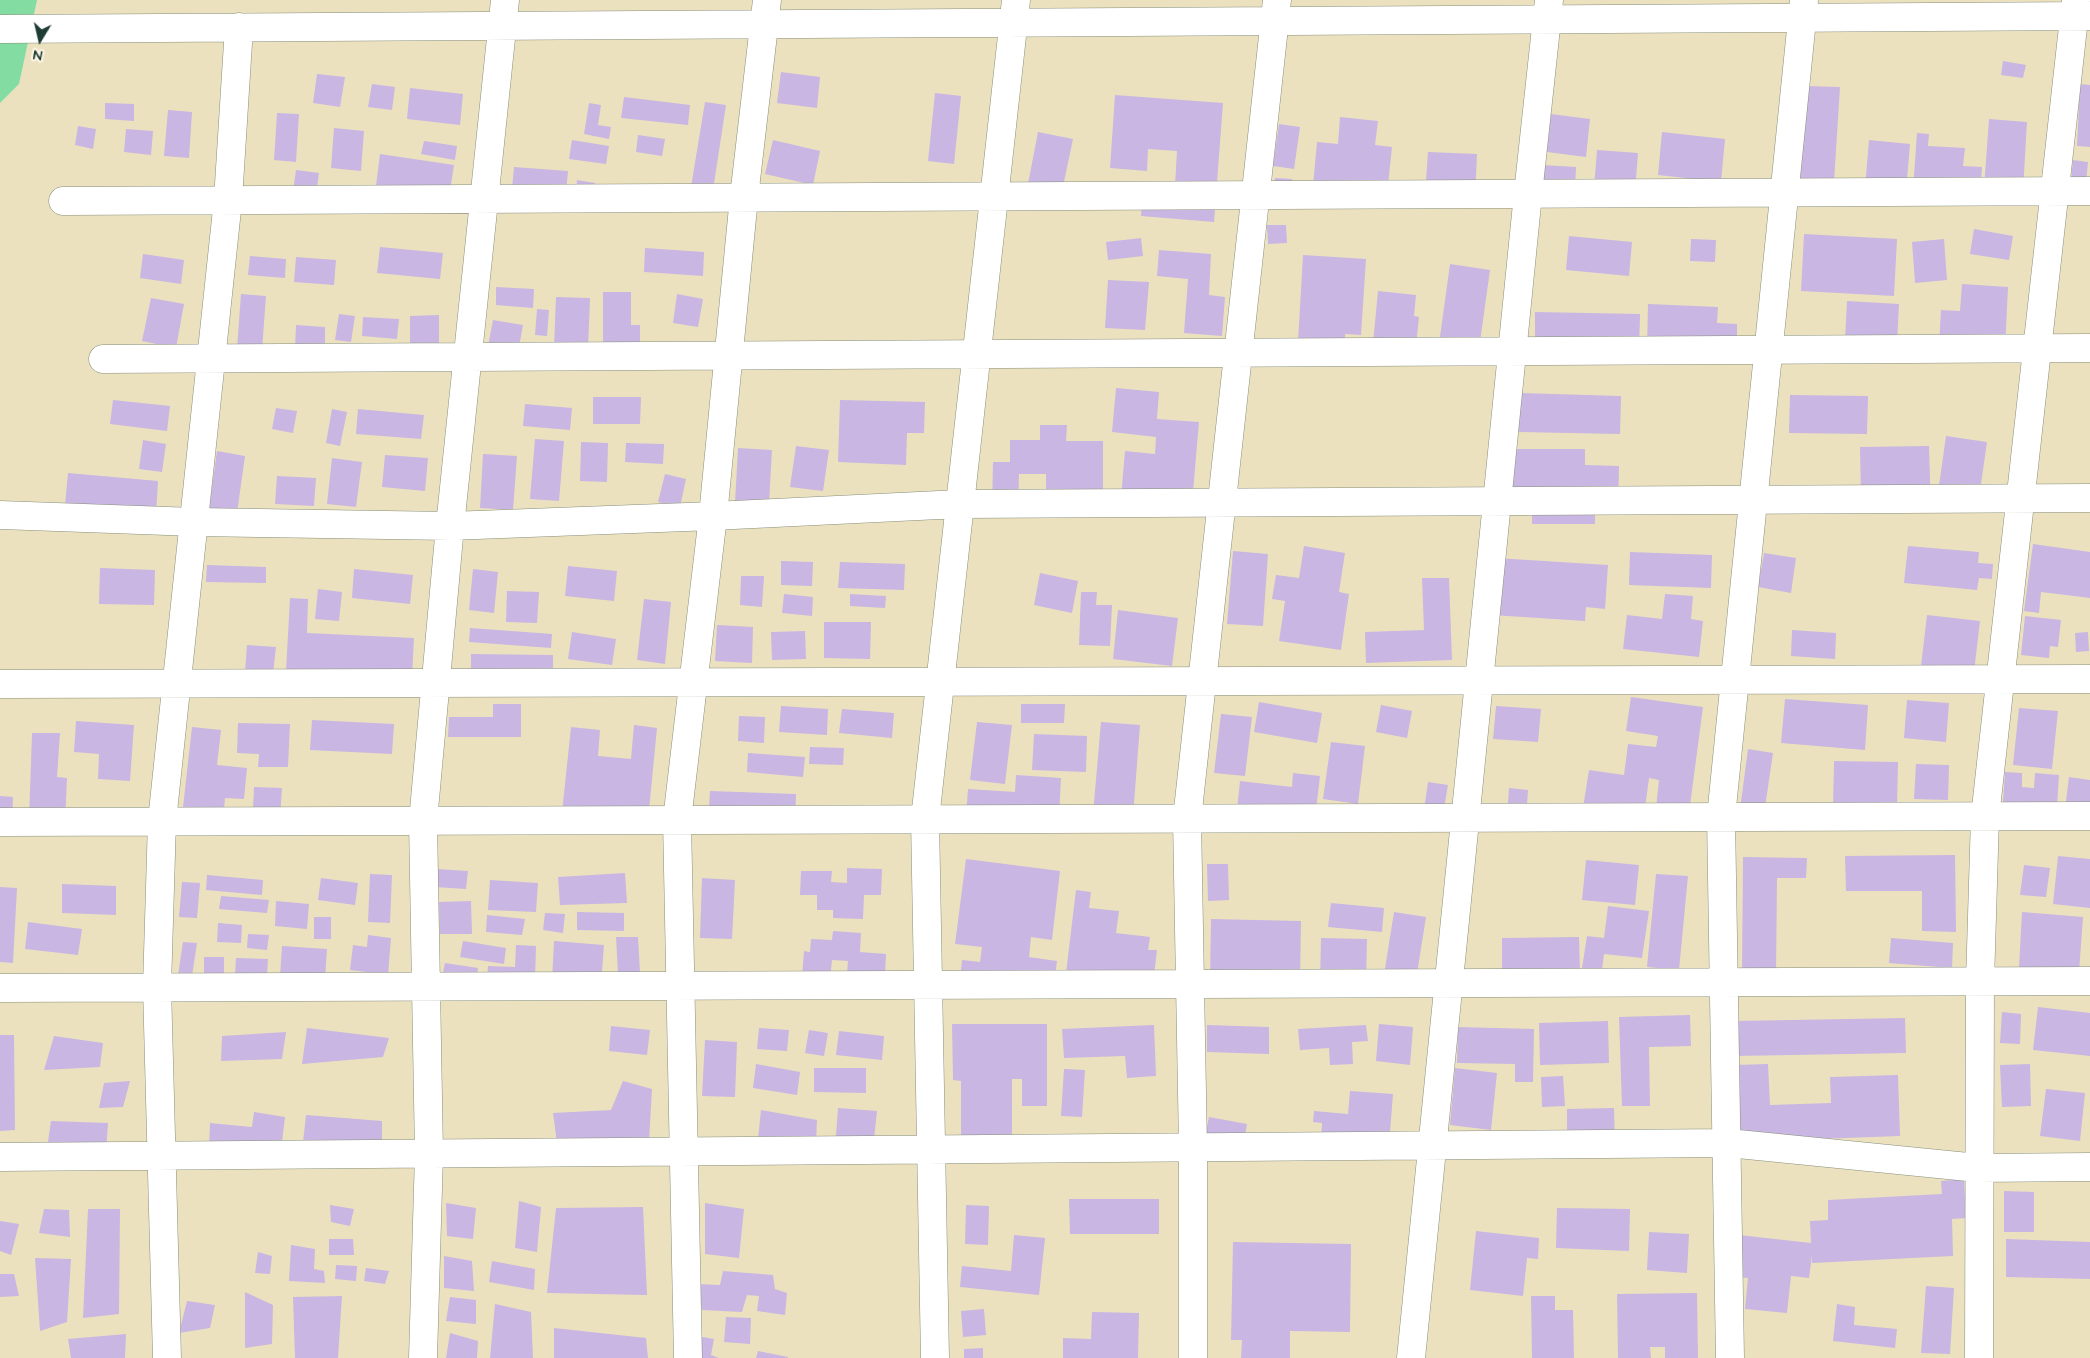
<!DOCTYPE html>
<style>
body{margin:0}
#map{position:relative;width:2090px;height:1358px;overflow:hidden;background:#ece1bf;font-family:"Architects Daughter",sans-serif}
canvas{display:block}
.north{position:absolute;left:15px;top:15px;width:50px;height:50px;-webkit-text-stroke:4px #fcf5e5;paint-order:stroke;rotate:189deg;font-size:14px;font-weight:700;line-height:20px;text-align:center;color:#1f3d34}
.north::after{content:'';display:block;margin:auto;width:18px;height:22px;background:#1f3d34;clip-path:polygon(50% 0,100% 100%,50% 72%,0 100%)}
</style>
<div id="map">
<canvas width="2090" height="1358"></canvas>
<div class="north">N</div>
</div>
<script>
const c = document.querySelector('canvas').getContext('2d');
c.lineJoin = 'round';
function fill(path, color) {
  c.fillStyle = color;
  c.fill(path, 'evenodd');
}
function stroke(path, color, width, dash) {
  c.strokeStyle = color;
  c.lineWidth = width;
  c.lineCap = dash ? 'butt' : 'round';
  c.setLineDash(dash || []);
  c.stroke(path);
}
fill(new Path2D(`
 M0 0H37L19 84 0 103Z`), '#83dda2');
fill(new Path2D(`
 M2003 61 2026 65 2023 78 2001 75Z
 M781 72 820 77 817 108 777 103Z
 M317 74 345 77 340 107 313 103Z
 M372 84 395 87 392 110 368 107Z
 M2080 84 2090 85V147L2077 146Z
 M1804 86 1840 87 1834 182 1799 180Z
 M410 88 463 94 460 125 407 119Z
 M935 93 961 96 954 164 928 161Z
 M1115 95 1223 103 1214 222 1141 216 1143 183 1175 185 1177 151 1148 149 1147 171 1110 168Z
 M624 97 690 105 688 125 621 118Z
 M705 102 726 105 713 190 691 187Z
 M105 103 134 104V121L105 119Z
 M589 103 601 105 598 125 611 127 609 139 584 134Z
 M168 110 192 112 189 158 164 156Z
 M277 113 299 114 296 162 274 160Z
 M1551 114 1590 119 1586 157 1547 152Z
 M1340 117 1378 121 1375 145 1392 147 1387 194 1313 186 1317 142 1338 144Z
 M1989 119 2027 122 2023 191 1984 188Z
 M1279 124 1300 127 1294 169 1273 166Z
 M78 126 96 129 93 149 75 145Z
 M334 128 364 131 361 171 331 168Z
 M126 129 153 131 151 155 124 152Z
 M1038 132 1073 139 1061 196 1027 189Z
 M1662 132 1725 139 1721 182 1658 175Z
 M1917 133 1929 134 1928 146 1965 148 1963 166 1982 167 1980 195 1913 190Z
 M638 135 665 139 662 156 636 152Z
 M572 140 609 146 606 164 569 159Z
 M773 140 820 151 813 185 765 174Z
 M1869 140 1910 144 1906 191 1865 188Z
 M424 141 457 146 455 160 421 154Z
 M1597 150 1638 153 1635 192 1594 188Z
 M1428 152 1477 154 1475 198 1425 195Z
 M380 154 454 165 448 204 375 194Z
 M2073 160 2088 162 2086 183 2071 182Z
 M1541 165 1576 167 1575 188 1540 186Z
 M514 167 568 171 566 193 512 189Z
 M296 170 319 173 316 194 293 191Z
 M1275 178 1292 179 1291 192 1273 190Z
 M577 180 595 183 594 195 576 192Z
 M1267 225H1286L1287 243 1268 244Z
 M1974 229 2013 236 2009 260 1970 254Z
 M1804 234 1897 239 1894 296 1801 291Z
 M1569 236 1632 242 1629 276 1566 270Z
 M1141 238 1143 256 1108 260 1106 242Z
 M1691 239 1716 240 1715 262 1690 261Z
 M1944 239 1947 280 1915 283 1912 242Z
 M380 247 443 253 440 279 377 273Z
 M645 248 704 252 703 276 644 272Z
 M1159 250 1211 254 1209 295 1225 297 1222 336 1184 333 1188 279 1157 276Z
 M143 254 184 260 181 284 140 278Z
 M1303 255 1366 259 1361 335 1345 334V345L1298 342Z
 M250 256 286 259 285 278 248 275Z
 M296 257 336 260 334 285 294 282Z
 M1450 264 1490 270 1479 349 1439 344Z
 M1108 280 1149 282 1145 330 1105 328Z
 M1962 284 2008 287 2005 350 1939 346 1941 310 1960 311Z
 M496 287 534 289 533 308 496 305Z
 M1378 291 1416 295 1414 316 1419 317 1416 346 1373 343Z
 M603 292H631V325H640V344L603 343Z
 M241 294 266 296 262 350 237 349Z
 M677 294 703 299 698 327 673 323Z
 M556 297 590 298 588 348 554 347Z
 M151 298 184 304 176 348 142 341Z
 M1847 301 1899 304 1897 343 1845 340Z
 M1648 304 1718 307 1717 323 1737 324V342L1647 350Z
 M537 309 549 310 547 336 535 335Z
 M1535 312 1640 314 1639 354 1535 352Z
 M339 314 355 316 351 342 335 340Z
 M439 315V343H410V316Z
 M363 317 399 319 397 339 362 336Z
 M493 320 523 325 518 352 488 346Z
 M296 325 325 327V350L295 349Z
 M1116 388 1159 392 1157 419 1199 422 1191 515 1120 509 1125 451 1155 454 1156 437 1112 432Z
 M1519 393 1621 396 1620 434 1518 432Z
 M1790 395 1868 396 1867 434 1789 433Z
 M593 397H641L640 424H593Z
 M113 400 170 406 167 431 110 424Z
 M840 400 925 402 924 433H907L906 465 838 462Z
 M525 404 572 408 570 430 523 426Z
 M276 408 297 411 293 433 272 429Z
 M332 409 347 412 340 446 326 443Z
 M358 409 424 415 421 439 356 434Z
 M1040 425H1067L1066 441H1103V505L1046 504V474H1019L1018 509H992L993 462H1010V440H1040Z
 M1946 436 1987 442 1978 505 1937 500Z
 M535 439 564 441 559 501 530 499Z
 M143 440 166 444 162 472 139 469Z
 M581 442 608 443 607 482 580 481Z
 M626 443 664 444 663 464 625 462Z
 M796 446 829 450 823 491 790 487Z
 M1929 446 1931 512 1861 497 1860 447Z
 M738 448 772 450 769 504 735 502Z
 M1510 449H1585V465L1619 466 1618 506H1595V524H1532V489H1510Z
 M217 451 245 456 237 513 209 509Z
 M483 454 517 456 513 510 480 508Z
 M385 455 428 458 425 491 382 487Z
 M332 458 362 462 356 507 327 504Z
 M68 473 158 481 156 514 65 505Z
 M665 474 686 479 680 507 658 502Z
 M277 476 316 478 314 506 275 504Z
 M2033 544 2090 552V598L2041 592 2039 613 2024 611Z
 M1304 546 1345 553 1339 592 1349 594 1341 650 1279 641 1285 601 1272 599 1276 575 1299 578Z
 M1908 546 1979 552 1978 563 1993 564 1992 579 1979 578 1977 590 1904 583Z
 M1233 551 1268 554 1263 626 1227 624Z
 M1630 552 1712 555 1711 588 1629 585Z
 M1764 553 1796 558 1791 593 1758 587Z
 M1496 558 1608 565 1605 609 1586 607 1585 621 1492 615Z
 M781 561 813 562 812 586 781 585Z
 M840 562 905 564 904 590 838 588Z
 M207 565 266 567V583L206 582Z
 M568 566 617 571 614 601 565 596Z
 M100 568 155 570 154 605 99 604Z
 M354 569 413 575 410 604 352 598Z
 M473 569 498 572 494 613 469 610Z
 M1040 573 1078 581 1072 613 1034 605Z
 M741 576H764L762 607 740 605Z
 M1422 578H1449L1452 660 1366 663 1365 632 1424 630Z
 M318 589 342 592 339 621 315 619Z
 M507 591 539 592 537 623 506 622Z
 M1081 592H1097L1096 605H1112L1110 646 1079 645Z
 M784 594 813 597 812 616 782 613Z
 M850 594 886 596 885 608 850 606Z
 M1665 594 1693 596 1691 619 1703 621 1699 657 1623 649 1627 615 1662 619Z
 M290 598 308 599 307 633 414 638 412 677 286 671Z
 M644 599 671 602 665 664 637 660Z
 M1118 610 1178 618 1172 666 1113 659Z
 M1927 615 1980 621 1974 672 1921 666Z
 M2025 616 2061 620 2058 647 2050 646 2049 658 2021 655Z
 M824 622H871L870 659 824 658Z
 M717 625 753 627 752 663 715 661Z
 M470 628 552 634 551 648 469 642Z
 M1792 630 1836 633 1835 659 1791 656Z
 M805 631 806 659 772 660 771 632Z
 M572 632 616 639 612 665 568 659Z
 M2088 632 2089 651 2076 652 2075 633Z
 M247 645 276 647 273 674 245 672Z
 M471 654 553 655V671H471Z
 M1631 697 1703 707 1689 813 1656 808 1659 780 1649 778 1644 816 1583 808 1589 770 1624 775 1628 744 1656 747 1658 736 1626 731Z
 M1785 699 1868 705 1865 750 1781 743Z
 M1907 700 1949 703 1946 742 1904 738Z
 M1259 702 1322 713 1317 743 1254 732Z
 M493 704H521V737H448L449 717H493Z
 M1021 704H1065L1064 723H1021Z
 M1381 705 1412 711 1407 738 1376 732Z
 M781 706 828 709 827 735 779 732Z
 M1496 706 1541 709 1538 742 1493 739Z
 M2019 708 2058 711 2052 769 2013 765Z
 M842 709 894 713 892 738 839 733Z
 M1221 714 1252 717 1245 776 1214 773Z
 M739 716 765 717 764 743 738 741Z
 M312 720 394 724 392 754 310 750Z
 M76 721 134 725 130 781 98 779 99 754 74 752Z
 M977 722 1012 725 1005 784 970 780Z
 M1101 722 1140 725 1133 816 1093 814Z
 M238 723 290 724 288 767H258L259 754 237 753Z
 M634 725 657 728 647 831 561 822 571 727 600 730 598 756 631 759Z
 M192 727 221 730 217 765 247 768 244 799 225 798 223 820 182 816Z
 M32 733H60L57 777 67 778 65 822 29 820Z
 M1034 734 1087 736 1086 772 1032 770Z
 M1331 742 1365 746 1358 804 1323 799Z
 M810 747 844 748 843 765 809 764Z
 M1748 749 1773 753 1763 821 1739 817Z
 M748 753 805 757 803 777 747 772Z
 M1834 761 1898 762 1897 808 1833 807Z
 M1916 764 1949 765 1948 800 1914 799Z
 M2005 772 2022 773V787L2034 788 2035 773 2059 775 2057 807 2003 802Z
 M1293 773 1320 776 1314 827 1236 819 1240 781 1292 787Z
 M1016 775 1061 778 1059 818 966 816 968 789 1015 792Z
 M2069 777 2090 780V812L2065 809Z
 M1428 782 1448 785 1442 820 1423 817Z
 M254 787 282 788 279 831 252 829Z
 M1509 788 1528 790 1526 819 1507 817Z
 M710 791 796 794 795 827 708 824Z
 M0 796 13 797 12 827H0Z
 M1955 855 1956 932 1922 931V891H1846L1845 856Z
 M2058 856 2090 859V908L2053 904Z
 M1743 857 1807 858 1806 878H1777L1776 973 1742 972Z
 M966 859 1060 871 1052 940 1031 937 1029 957 1057 961 1054 984 960 982 962 960 980 962 982 947 955 944Z
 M1586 860 1639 865 1635 905 1582 900Z
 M1207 864H1228L1229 900 1208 901Z
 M2024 865 2050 868 2046 897 2020 895Z
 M847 868 882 869 881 895H864L863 919 833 918V910H817V895H800L801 871H832L831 882 847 883Z
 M437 869 468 871 466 889 435 887Z
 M625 873 627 903 560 905 558 877Z
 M370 874 392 875 390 923 368 922Z
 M1656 874 1688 876 1679 970 1647 967Z
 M207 875 263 880 262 895 206 890Z
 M321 878 358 883 355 905 318 900Z
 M702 878 735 880 732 939 700 938Z
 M490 880 538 883 536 912 488 910Z
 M182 882 200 883 197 918 179 917Z
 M62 884 116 886V915L62 913Z
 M0 887 17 888 13 963 0 962Z
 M1076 890 1091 892 1089 908 1119 911 1116 933 1150 937 1148 950H1157L1153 984 1066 973Z
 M221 896 269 900 267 913 219 909Z
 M276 901 309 904 307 929 275 926Z
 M471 901 472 934H440L439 902Z
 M1331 903 1384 908 1382 932 1328 927Z
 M1608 906 1649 911 1642 958 1604 954 1602 970 1582 968 1587 936 1604 938Z
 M577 912 624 913V931L577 930Z
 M1394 912 1426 917 1416 980 1384 975Z
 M2022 912 2083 917 2079 972 2019 968Z
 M545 913 565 914 563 933 543 930Z
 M487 915 525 919 522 935 486 932Z
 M314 917H331V939H314Z
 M1211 919 1301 921 1300 982 1210 984Z
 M28 922 82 929 78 955 25 949Z
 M218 923 242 925 241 943 217 942Z
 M833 931 861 933 860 952 886 954 885 976 847 973 848 961 832 960 830 979 802 977 804 951 810 952 811 939 832 940Z
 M248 934 269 935 267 950 247 948Z
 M368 935 391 938 388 975 350 970 353 945 367 947Z
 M616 937H638L640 972 618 974Z
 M1579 937 1580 974H1502V938Z
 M1321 938 1367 939 1366 984 1320 983Z
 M1891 938 1953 943 1952 968 1889 963Z
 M463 941 506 948 504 964 460 957Z
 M554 941 604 945 601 985 552 982Z
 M183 942 197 943 192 976 178 975Z
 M516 945 536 946 535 980 487 979 488 966 515 967Z
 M282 946 327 949 325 979 280 976Z
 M204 957H224V977L204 976Z
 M236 958 268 959 267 976 235 975Z
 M445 963 478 968 476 983 442 977Z
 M2038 1007 2090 1013V1056L2033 1050Z
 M2002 1012 2021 1014 2020 1044 2000 1043Z
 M1690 1015 1691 1046 1649 1047 1650 1106H1622L1619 1017Z
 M1905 1018 1906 1053 1735 1056V1021Z
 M1608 1021 1609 1063 1540 1065 1539 1023Z
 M952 1024H1047V1106H1022V1079H1012V1148H961V1081L953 1080Z
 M1379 1024 1413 1027 1410 1065 1376 1061Z
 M1154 1025 1156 1076 1127 1078 1125 1056 1064 1058 1062 1029Z
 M1207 1025 1269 1027V1054L1207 1052Z
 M1366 1025 1368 1041 1352 1042 1353 1064 1330 1065 1329 1048 1300 1050 1298 1029Z
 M611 1026 650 1030 647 1055 609 1051Z
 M1458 1027 1534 1029 1533 1082H1515V1064L1457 1063Z
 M307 1028 389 1038 383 1057 302 1064Z
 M759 1028 789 1030 787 1051 757 1049Z
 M809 1030 828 1033 824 1056 805 1053Z
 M839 1031 884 1036 882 1060 836 1055Z
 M286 1032 282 1059 221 1061 222 1036Z
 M0 1035H14L15 1130 0 1131Z
 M54 1036 103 1043 100 1067 44 1070Z
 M705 1040 737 1042 735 1097 702 1096Z
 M756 1064 800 1072 797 1095 753 1088Z
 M1768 1064 1770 1105 1831 1103 1830 1077 1898 1075 1900 1136 1736 1142 1734 1065Z
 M2030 1064 2031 1106 2002 1107 2000 1065Z
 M814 1068H866V1093L814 1092Z
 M1455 1068 1497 1073 1491 1130 1450 1125Z
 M1064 1069 1085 1070 1082 1117 1061 1116Z
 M1563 1076 1565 1106 1542 1107 1541 1077Z
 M130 1081 123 1107 99 1108 104 1083Z
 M623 1081 652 1089 649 1141 558 1151 553 1113 611 1110Z
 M2046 1089 2085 1093 2080 1141 2040 1136Z
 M1350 1091 1393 1094 1389 1145 1321 1140 1322 1123 1313 1122 1314 1111 1348 1114Z
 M838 1108 877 1111 873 1149H835Z
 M1614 1108 1615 1144 1567 1145V1109Z
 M761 1110 817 1120 816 1142 758 1139Z
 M254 1112 285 1117 281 1150 209 1149 210 1123 252 1127Z
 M306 1115 382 1121V1148L302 1151Z
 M1209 1117 1247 1124 1242 1154 1203 1147Z
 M51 1121 108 1123 106 1152 46 1155Z
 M1964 1179 1966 1218 1952 1219 1953 1256 1812 1263V1255L1809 1278 1791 1276 1787 1313 1745 1309 1748 1278 1735 1277 1739 1235 1811 1243 1810 1221 1828 1220V1200L1942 1194 1941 1181Z
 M2004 1191 2034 1192V1232H2004Z
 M1069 1199H1159V1234H1070Z
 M519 1201 541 1207 537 1252 515 1248Z
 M446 1203 476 1208 473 1239 447 1236Z
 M705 1203 744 1209 739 1258 705 1254Z
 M330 1205 354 1209 350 1226 331 1222Z
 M966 1205 989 1206 988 1245 965 1244Z
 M643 1207 647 1295 547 1293 556 1208Z
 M1557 1208 1630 1209 1629 1251 1556 1248Z
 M44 1209 69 1210 70 1237 39 1233Z
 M88 1209H120L119 1314 83 1318Z
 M0 1221 19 1224 11 1255 0 1251Z
 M1476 1231 1539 1238 1538 1259 1527 1258 1523 1296 1470 1290Z
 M1649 1232 1689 1234 1687 1273 1647 1270Z
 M1014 1235 1045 1238 1039 1295 960 1287 962 1266 1011 1271Z
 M329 1239H353L354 1255H329Z
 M2006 1239 2090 1242V1279L2006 1277Z
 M1233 1242 1351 1244 1350 1332 1290 1331V1358H1241L1242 1340H1231Z
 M291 1245 315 1249 314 1269 324 1271 325 1283 289 1281Z
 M258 1252 272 1256 270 1274 255 1273Z
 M444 1256 472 1261 474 1291 444 1288Z
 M35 1258 71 1259 67 1322 40 1331Z
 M492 1261 535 1269 534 1290 489 1282Z
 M336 1265 357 1266 356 1281 335 1279Z
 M366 1268 389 1271 385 1284 364 1281Z
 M723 1271 773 1275 775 1289 787 1293 785 1315 757 1311 759 1296 747 1295 742 1312 702 1310 698 1284 720 1285Z
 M0 1274H14L19 1296 0 1297Z
 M1926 1286 1954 1288 1950 1354 1921 1353Z
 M245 1292 273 1305 272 1344 245 1348Z
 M1697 1293 1698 1358H1665V1347H1650L1651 1358H1618L1617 1294Z
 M342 1296 338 1358H295L293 1297Z
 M1531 1296H1555V1310H1573L1574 1358H1532Z
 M450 1297 476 1300V1324L446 1321Z
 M187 1301 215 1305 210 1328 179 1333Z
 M495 1304 531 1312 533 1358H490Z
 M1837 1304 1855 1307 1854 1325 1897 1329 1895 1348 1833 1341Z
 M984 1309 986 1335 963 1337 961 1311Z
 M1092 1312 1139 1313 1138 1358H1063V1338L1091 1339Z
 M726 1317 751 1318 750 1344 724 1342Z
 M554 1328 646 1338 648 1358H554Z
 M450 1333 478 1341 477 1358H446Z
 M126 1334 125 1358H71L68 1339Z
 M697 1336 714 1339 711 1355 719 1358H695Z
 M983 1348V1358H964V1349Z
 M758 1351 788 1357V1358H756Z`), '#c9b6e2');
const minor = new Path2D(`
 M0 29 2090 16
 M63 201 2090 191
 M103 359 2090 348
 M0 515 195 522 450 526 713 516 960 504 2090 498
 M0 684 2090 679
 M0 822 2090 816
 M0 988 2090 981
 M0 1157 1728 1143 1978 1168 2090 1167
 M167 1358 157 987 162 821 228 200 239 27
 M423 1358 429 1154 423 821 450 526 505 0
 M688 1358 677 820 713 516 744 197 767 0
 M935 1358 925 819 1016 0
 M1193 1358V1148L1187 819 1277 0
 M1411 1358 1528 194 1549 0
 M1730 1358 1721 817 1804 0
 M1979 1358 1980 982 1985 817 2076 0`);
stroke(minor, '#868f7a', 29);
stroke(minor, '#fff', 28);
</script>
